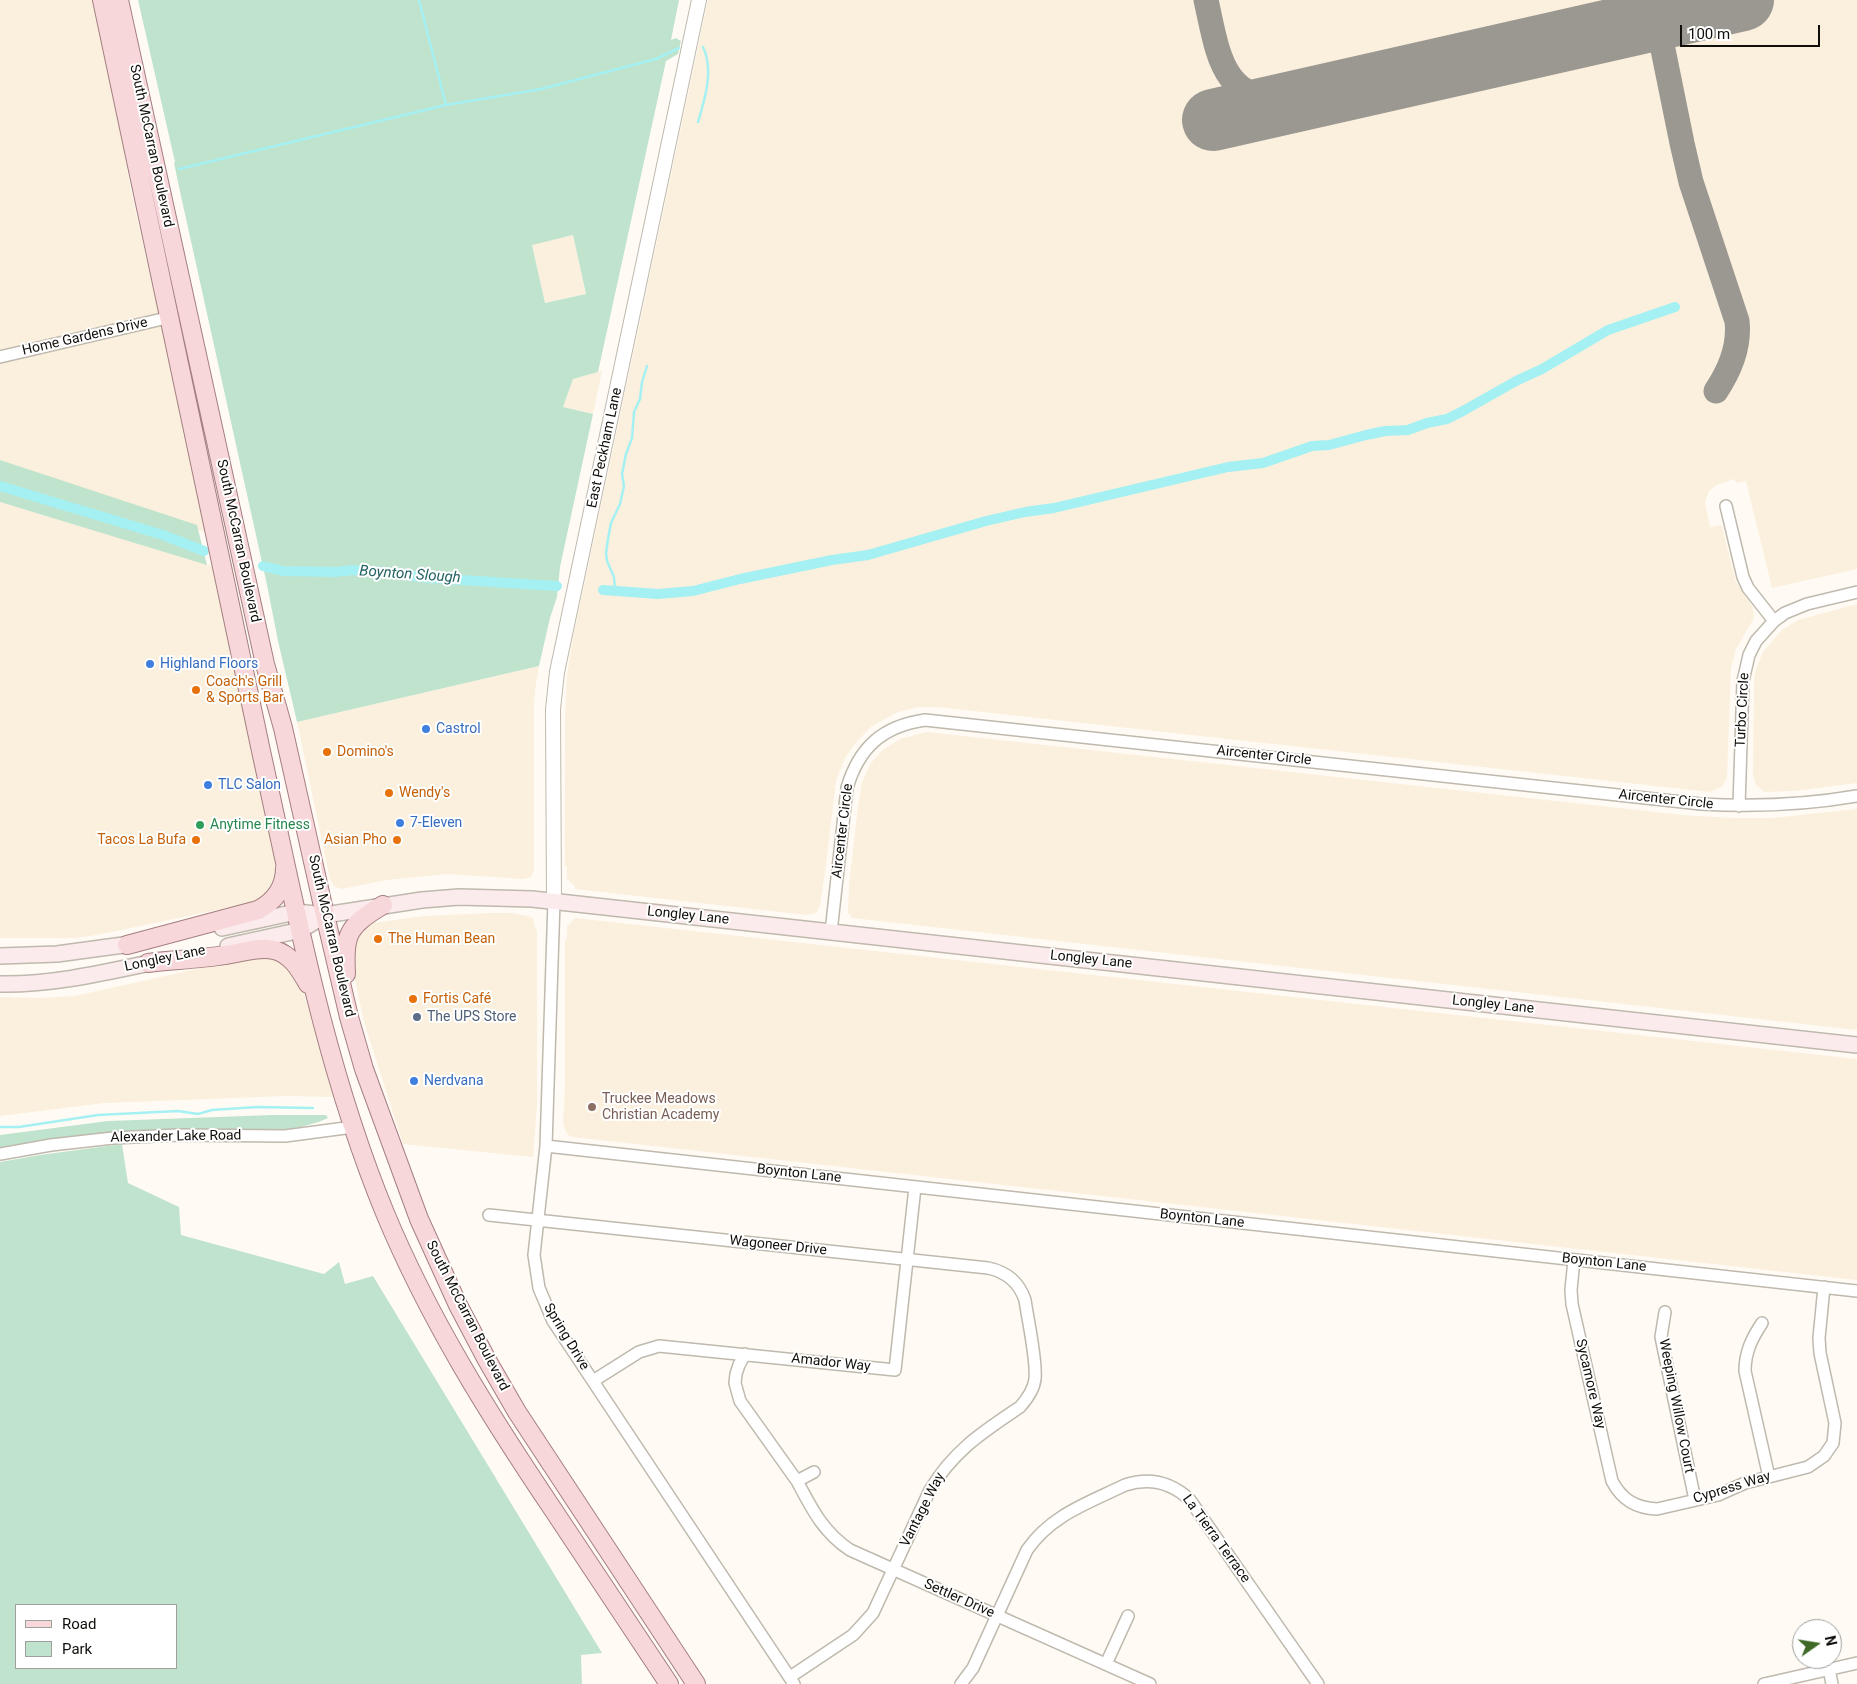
<!DOCTYPE html>
<meta charset="utf-8">
<style>
body{margin:0}
#map{position:relative;width:1857px;height:1684px;overflow:hidden;background:#fffbf4;font-family:Roboto,sans-serif}
canvas{display:block}
.legend{position:absolute;left:15px;top:1604px;width:162px;height:65px;box-sizing:border-box;background:#fff;border:1px solid #9f9f9d;margin:0;padding:6px 9px;list-style:none;font-size:15px;color:#100e0a}
.legend li{display:flex;align-items:center;gap:10px;height:25px}
.legend b{width:25px;border:1px solid #9f9f9d}
.north{position:absolute;left:1792px;top:1619px;width:50px;height:50px;box-sizing:border-box;background:#fff;border:1px solid #9f9f9d;border-radius:50%;rotate:77deg;font-size:14px;font-weight:700;line-height:20px;text-align:center;color:#100e0a}
.north::after{content:'';display:block;margin:auto;width:18px;height:22px;background:#3e6927;clip-path:polygon(50% 0,100% 100%,50% 72%,0 100%)}
.scale{position:absolute;left:1680px;top:25px;width:140px;height:22px;box-sizing:border-box;border:2px solid #100e0a;border-top:0;padding-left:6px;font-size:15px;line-height:18px;white-space:nowrap;color:#100e0a;-webkit-text-stroke:4px #fff;paint-order:stroke}
</style>
<div id="map">
<canvas width="1857" height="1684"></canvas>
<ul class="legend">
<li><b style="height:6px;background:#f8d7da"></b>Road</li>
<li><b style="height:14px;background:#c0e3ce"></b>Park</li>
</ul>
<div class="north">N</div>
<div class="scale">100 m</div>
</div>
<script>
const c = document.querySelector('canvas').getContext('2d');
c.lineJoin = 'round';
function fill(path, color) {
  c.fillStyle = color;
  c.fill(path, 'evenodd');
}
function stroke(path, color, width, dash) {
  c.strokeStyle = color;
  c.lineWidth = width;
  c.lineCap = dash ? 'butt' : 'round';
  c.setLineDash(dash || []);
  c.stroke(path);
}
function label(font, color, halo, rows, align = 'center') {
  c.font = font + ' Roboto,sans-serif';
  c.lineWidth = 4;
  c.setLineDash([]);
  c.textBaseline = 'middle';
  c.strokeStyle = halo;
  c.fillStyle = color;
  for (const [text, x, y, turn = 0] of rows) {
    c.save();
    c.translate(x, y);
    c.rotate((+turn || 0) * Math.PI / 180);
    c.textAlign = isNaN(turn) ? turn : align;
    if (halo) c.strokeText(text, 0, 0);
    c.fillText(text, 0, 0);
    c.restore();
  }
}
fill(new Path2D(`
 M0 0H93L119 118 130 186 208 533 0 467Z
 M708 0H1857V569L1772 588 1746 481 1737 483 1734 479 1717 485 1709 491 1705 502 1710 527 1721 525 1722 527 1736 582 1752 606 1754 615 1753 620 1736 649 1731 668 1727 777 1723 786 1710 792 937 707H919L898 712 872 726 858 740 845 758 836 781 825 873 820 906 816 913 807 915 575 889V886L567 879V866H565V718L567 675 573 638Z
 M573 235 586 294 545 303 532 244Z
 M602 371 593 414 563 407 573 379Z
 M0 502 212 566 277 864 276 874 272 885 262 897 253 902 241 905 97 935 75 938H0Z
 M1857 604V783L1795 791 1764 792 1756 785 1753 775 1754 680 1756 669 1763 652 1782 630 1798 620Z
 M539 666 535 690 534 706V870L531 877 523 879 448 874 387 880 341 889 334 886 330 879 297 722Z
 M927 732 1683 815 1731 818H1772L1857 809V1030L852 918 848 913 849 885 858 806 862 782 871 763 883 750 900 739Z
 M493 913H511L532 917 534 921 535 929 537 930V1105L533 1157 403 1144 364 1022 353 971V952L356 936 366 925 374 923 423 916Z
 M575 918 1857 1059V1280L572 1137 567 1134 563 1124 565 1084V940L567 939V927Z
 M260 955 281 960 302 987 333 1097 285 1096 104 1103 0 1116V997L38 998 75 996Z`), '#faf0dd');
fill(new Path2D(`
 M138 0H679L671 40 676 38 681 41 678 54 666 61 598 372 573 379 563 407 593 414 560 567 557 597 550 618 539 666 297 722 278 641 267 585 179 187 174 163 175 162ZM573 235 586 294 545 303 532 245Z
 M0 460 197 525 207 565 0 502Z
 M272 1115H326L328 1118C291 1135 248 1131 208 1130 188 1129 167 1130 147 1130 98 1132 49 1139 0 1148V1135L108 1121Z
 M122 1144 128 1183 179 1207 181 1235 324 1274 339 1262 345 1284 373 1276 602 1653 581 1655 582 1684H0V1162L40 1155ZM16 1605H176V1668H16Z`), '#c0e3ce');
stroke(new Path2D(`
 M419 0 446 105
 M698 122C705 99 714 70 703 47
 M179 169 446 105 541 89 656 59 679 48
 M615 591 614 577 607 561 606 553 608 539 611 523 620 504 624 486 622 474 626 454 632 438 634 412 640 399 642 382 647 366
 M0 1127H19L98 1115 178 1111 198 1114 212 1110 257 1107 313 1108`), '#a5f0f2', 2.5);
stroke(new Path2D(`
 M0 486 163 535 204 551
 M263 566 283 571 335 572 353 570 384 572 429 578 557 586
 M603 590 658 594 693 591 740 579 832 560 868 555 986 521 1025 512 1054 508 1228 467 1263 463 1312 446 1329 445 1366 435 1385 431 1408 430 1427 423 1447 419 1463 411 1516 381 1542 369 1608 330 1675 307`), '#a5f0f2', 10);
stroke(new Path2D(`
 M1206 0C1219 59 1222 103 1295 101
 M1665 0 1677 6 1696 11
 M1657 20 1682 143 1691 182 1737 321C1740 347 1730 370 1716 391`), '#9b9892', 25);
stroke(new Path2D(`
 M1213 120 1743 0`), '#9b9892', 62);
const minor = new Path2D(`
 M0 357 171 317
 M1726 506 1743 577 1748 588 1774 621
 M1739 806 1743 681 1749 655 1756 641 1774 621 1785 613 1807 604 1857 592
 M554 901 546 1146 534 1255 539 1288 553 1321 794 1684
 M831 932 847 788C859 747 883 726 925 720L1701 804C1753 807 1805 805 1857 796
 M546 1146 1857 1291
 M0 1154 51 1145 113 1138 178 1135 285 1136 353 1127
 M489 1215 988 1268C1007 1272 1019 1282 1025 1300 1028 1321 1037 1360 1035 1379 1034 1390 1027 1399 1020 1407 983 1432 954 1450 930 1490L873 1613 853 1635 790 1677
 M1574 1260 1571 1290 1572 1304 1612 1481C1622 1500 1636 1508 1657 1509L1718 1495 1745 1483 1808 1467 1824 1456 1833 1443 1835 1423 1820 1353 1819 1338 1824 1287
 M1665 1312 1661 1337 1695 1500
 M1762 1323C1752 1338 1745 1352 1745 1371L1769 1477
 M745 1354 739 1365 736 1374 735 1383 740 1401 797 1481 814 1472
 M593 1381 639 1352 659 1346 895 1370 915 1187
 M797 1481C812 1509 823 1532 850 1550L1150 1684
 M1106 1664 1128 1616
 M1829 1669 1832 1684
 M961 1684 973 1668 1027 1550C1051 1515 1088 1503 1125 1485 1150 1477 1171 1482 1190 1500L1318 1684
 M1764 1684 1857 1663`);
const tertiary = new Path2D(`
 M554 901 553 709 557 672 699 0`);
const secondary = new Path2D(`
 M222 928 296 912 325 915 422 900 459 897 532 899 1857 1045
 M228 946 301 930 325 915
 M0 956 57 954 138 943
 M0 984C53 985 107 972 159 961`);
const primary = new Path2D(`
 M102 0C157 250 206 501 261 751 295 906 324 1065 385 1213 429 1319 490 1416 554 1511 592 1569 631 1626 669 1684
 M119 0 265 664 283 728 325 915 349 1017 364 1069 419 1219 458 1305 487 1360 517 1412 696 1684
 M127 945 258 910C275 901 285 887 285 868
 M148 963C174 960 200 959 225 955 241 953 259 946 274 950 291 954 300 970 308 984
 M346 974C344 933 348 926 383 905`);
stroke(minor, '#bfb9ae', 14);
stroke(tertiary, '#bfb9ae', 16);
stroke(secondary, '#bfb9ae', 18);
stroke(primary, '#a47f81', 20);
stroke(minor, '#fff', 11);
stroke(tertiary, '#fff', 14);
stroke(secondary, '#fcebec', 15);
stroke(primary, '#f8d7da', 18);
for (const [x, y, r, color] of [
 [150,664,5,"#3f7fe0"],
 [196,690,5,"#e8710a"],
 [426,729,5,"#3f7fe0"],
 [327,752,5,"#e8710a"],
 [208,785,5,"#3f7fe0"],
 [389,793,5,"#e8710a"],
 [400,823,5,"#3f7fe0"],
 [200,825,5,"#2e9e5b"],
 [196,840,5,"#e8710a"],
 [397,840,5,"#e8710a"],
 [378,939,5,"#e8710a"],
 [413,999,5,"#e8710a"],
 [417,1017,5,"#5c6f8a"],
 [414,1081,5,"#3f7fe0"],
 [592,1107,5,"#8d6e63"]
]) {
  const dot = new Path2D();
  dot.arc(x, y, r, 0, 2 * Math.PI);
  c.fillStyle = color;
  c.fill(dot);
  stroke(dot, '#fff', 2);
}
label('14px', '#100e0a', '#fff', [
 ["South McCarran Boulevard",151,146,78],
 ["Home Gardens Drive",85,337,-13],
 ["East Peckham Lane",605,448,-78],
 ["South McCarran Boulevard",238,541,78],
 ["Turbo Circle",1743,710,-87],
 ["Aircenter Circle",1264,756,6],
 ["Aircenter Circle",1666,800,6],
 ["Aircenter Circle",843,831,-83],
 ["Longley Lane",688,916,6],
 ["South McCarran Boulevard",331,936,77],
 ["Longley Lane",165,959,-12],
 ["Longley Lane",1091,960,6],
 ["Longley Lane",1493,1005,6],
 ["Alexander Lake Road",176,1137,-1],
 ["Boynton Lane",799,1174,6],
 ["Boynton Lane",1202,1219,6],
 ["Wagoneer Drive",778,1246,6],
 ["Boynton Lane",1604,1263,6],
 ["South McCarran Boulevard",467,1316,63],
 ["Spring Drive",566,1337,59],
 ["Amador Way",831,1363,6],
 ["Sycamore Way",1590,1384,77],
 ["Weeping Willow Court",1676,1406,79],
 ["Cypress Way",1732,1488,-17],
 ["Vantage Way",923,1510,-63],
 ["La Tierra Terrace",1216,1539,54],
 ["Settler Drive",959,1599,24]
]);
label('14px', '#366cbe', '#fff', [
 ["Highland Floors",160,664],
 ["Castrol",436,729],
 ["TLC Salon",218,785],
 ["7-Eleven",410,823],
 ["Nerdvana",424,1081]
], 'left');
label('14px', '#c56008', '#fff', [
 ["Coach's Grill",206,682],
 ["& Sports Bar",206,698],
 ["Domino's",337,752],
 ["Wendy's",399,793],
 ["Tacos La Bufa",186,840,"right"],
 ["Asian Pho",387,840,"right"],
 ["The Human Bean",388,939],
 ["Fortis Café",423,999]
], 'left');
label('14px', '#27864d', '#fff', [
 ["Anytime Fitness",210,825]
], 'left');
label('14px', '#4e5e75', '#fff', [
 ["The UPS Store",427,1017]
], 'left');
label('14px', '#785e54', '#fff', [
 ["Truckee Meadows",602,1099],
 ["Christian Academy",602,1115]
], 'left');
label('italic 15px', '#246163', '#fff', [
 ["Boynton Slough",410,575,4]
]);
</script>
